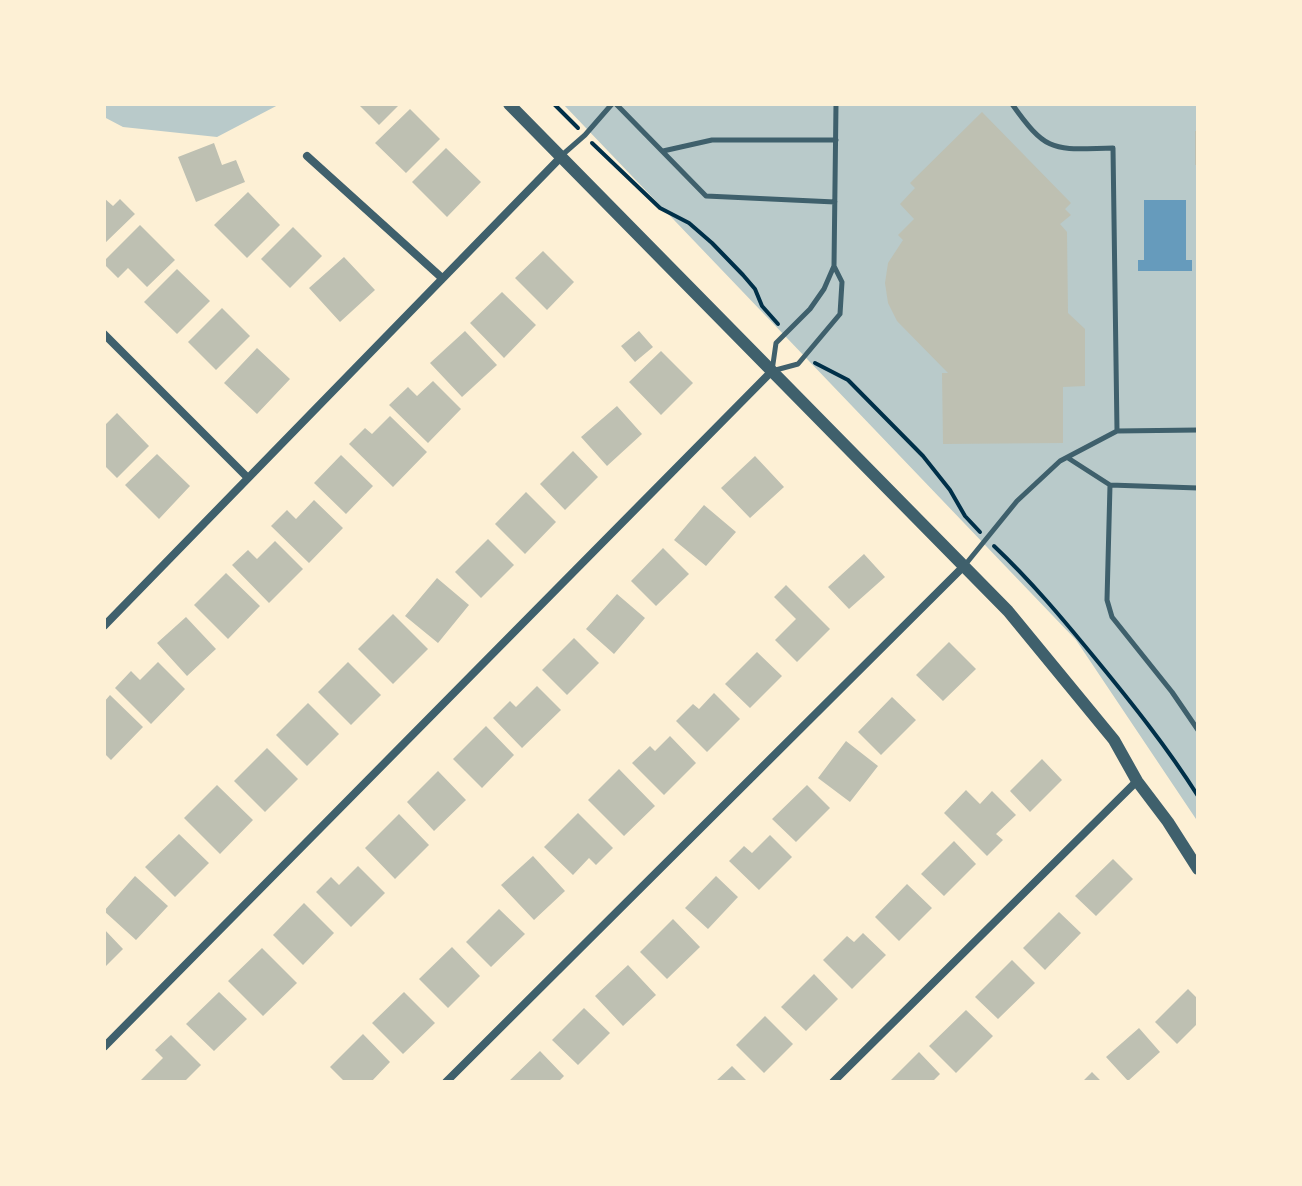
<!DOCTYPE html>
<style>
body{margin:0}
#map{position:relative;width:1302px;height:1186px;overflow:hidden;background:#fdf0d5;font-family:"Alegreya Sans",sans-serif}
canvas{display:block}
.frame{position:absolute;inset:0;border:106px solid #fdf0d5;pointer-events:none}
</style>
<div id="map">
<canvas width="1302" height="1186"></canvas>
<div class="frame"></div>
</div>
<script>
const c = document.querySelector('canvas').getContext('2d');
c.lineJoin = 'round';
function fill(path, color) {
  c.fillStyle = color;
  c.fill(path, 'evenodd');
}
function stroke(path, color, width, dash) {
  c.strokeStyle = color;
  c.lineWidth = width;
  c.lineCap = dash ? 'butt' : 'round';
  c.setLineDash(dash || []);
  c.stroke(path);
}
fill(new Path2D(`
 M104 104H280L217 137 123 127 104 117Z
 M563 104H1198V822L1076 640Z`), '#b9caca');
fill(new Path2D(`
 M1144 200H1186V260H1192V271H1138V260H1144Z`), '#669bbc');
fill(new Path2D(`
 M358 104H400L379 125Z
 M410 109 440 139 406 173 375 143Z
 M982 112 1071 203 1065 209 1071 215 1060 224 1067 232 1068 313 1085 329V386L1063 387V443L943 444 942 373H948L897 321 888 303 885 283 888 263 903 240 898 235 914 219 900 204 915 188 910 183Z
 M1195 131H1198V165H1195Z
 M214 143 222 165 236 160 245 182 196 202 178 157Z
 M446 148 481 182 447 217 412 182Z
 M248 192 280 225 247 258 214 225Z
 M104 198 113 206 120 199 135 214 104 244Z
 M140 225 175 260 147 287 128 268 118 278 104 264V261Z
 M293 227 322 256 290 288 261 259Z
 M543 251 574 282 547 310 515 278Z
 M344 257 375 290 340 322 309 288Z
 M177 269 210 301 177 334 144 302Z
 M502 292 536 325 504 358 470 323Z
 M222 308 250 336 216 370 188 342Z
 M465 331 497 365 462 397 430 363Z
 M639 331 653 347 635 362 621 346Z
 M257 348 290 379 257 414 224 383Z
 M661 351 693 383 661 415 629 382Z
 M433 381 461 409 428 443 389 405 408 387 417 396Z
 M617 406 642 434 607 466 581 437Z
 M117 413 149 446 117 478 104 465V426Z
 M390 416 427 452 393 487 349 444 365 428 372 434Z
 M573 451 598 477 565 510 540 484Z
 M157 454 190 486 159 519 125 485Z
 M341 455 373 486 346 514 314 483Z
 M755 456 784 487 750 518 721 488Z
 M526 492 556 522 525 554 495 524Z
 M314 500 343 528 309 563 271 526 287 510 296 519Z
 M704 505 736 532 706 566 674 540Z
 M488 539 514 565 481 598 455 572Z
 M275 541 303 569 269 603 232 565 248 550 257 559Z
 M663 548 689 574 656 606 631 581Z
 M864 554 885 577 849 609 828 587Z
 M226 573 260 606 228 639 194 605Z
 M437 578 469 605 438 643 405 616Z
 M786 585 830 629 797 662 775 640 796 619 774 597Z
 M617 594 645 618 614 654 586 629Z
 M393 614 428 649 393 684 358 649Z
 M186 617 216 649 187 676 157 643Z
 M574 638 599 663 567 695 542 670Z
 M949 642 976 669 943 701 916 675Z
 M757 652 782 676 750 708 725 684Z
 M158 662 185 689 151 724 115 688 131 671 140 680Z
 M348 662 381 695 351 725 318 692Z
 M537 686 561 710 522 748 493 718 510 701 516 707Z
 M714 693 740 719 707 752 676 721 693 704 699 709Z
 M110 695 143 727 111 760 104 753V702Z
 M892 697 916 720 881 755 858 732Z
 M308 703 339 734 307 766 276 735Z
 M486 726 514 755 482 788 453 759Z
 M670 736 696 763 664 795 632 763 650 746 655 751Z
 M846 741 878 766 850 802 818 778Z
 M267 748 298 779 265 812 234 781Z
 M1042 759 1062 780 1030 812 1010 791Z
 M619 769 655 806 624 836 588 800Z
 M438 771 466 800 434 831 407 802Z
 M217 785 253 820 220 854 184 818Z
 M807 785 830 808 796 842 772 819Z
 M966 790 980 804 992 791 1016 815 996 834 1003 840 987 856 944 813Z
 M578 813 613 848 596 865 589 858 573 875 544 847Z
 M399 814 429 845 395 879 365 848Z
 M179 834 209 863 175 897 145 867Z
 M770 835 792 857 759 890 729 861 744 846 752 853Z
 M954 841 976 864 944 896 921 874Z
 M533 856 565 891 534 920 501 885Z
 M1113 859 1133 879 1096 916 1075 896Z
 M358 866 385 893 351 927 316 892 331 877 339 885Z
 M135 876 168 906 136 940 104 911Z
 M716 876 738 897 708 929 685 908Z
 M907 884 932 908 899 941 875 917Z
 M304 903 334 933 303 965 273 935Z
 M499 909 525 934 491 967 466 942Z
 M1059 912 1081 933 1045 970 1023 948Z
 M673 919 700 947 667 979 640 952Z
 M104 929 123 949 104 968Z
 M863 933 886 955 852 989 823 960 847 936 854 942Z
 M452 947 480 976 448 1008 419 979Z
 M262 948 297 983 263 1016 228 981Z
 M1012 960 1035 983 998 1019 975 997Z
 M628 965 656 995 623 1026 595 996Z
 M814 974 838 999 806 1031 781 1007Z
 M1188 989 1198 999V1023L1177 1044 1155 1022Z
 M219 992 247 1019 214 1051 186 1024Z
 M404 992 435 1023 403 1054 372 1023Z
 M584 1008 610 1033 578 1065 552 1040Z
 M966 1010 993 1036 956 1073 929 1046Z
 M765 1016 793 1044 764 1073 736 1045Z
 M1139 1028 1160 1052 1128 1081 1106 1057Z
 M363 1034 390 1062 371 1082H345L330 1067Z
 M171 1035 201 1065 184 1082H143L141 1080 163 1058 155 1050Z
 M540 1051 564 1076 558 1082H508Z
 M919 1052 940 1074 932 1082H889Z
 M732 1066 748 1082H715Z
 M1092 1072 1102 1082H1082Z`), '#bec0b2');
stroke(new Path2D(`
 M554 104 578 128
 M592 143 660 208 689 223 712 243 743 275 755 289 762 306 778 324
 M815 363 848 380 923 456 950 490 965 516 980 532
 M994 546C1031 581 1062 618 1094 657 1131 702 1167 747 1198 796`), '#003049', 4);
stroke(new Path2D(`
 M616 104 706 196 835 202
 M1012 104C1048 155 1054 149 1113 148L1117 431
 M663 151 712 140H836
 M561 156 585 135 612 104
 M834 266 842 282 840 314 798 364 772 371 776 343 810 309 824 289 834 266 836 104
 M1068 458 1110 485 1198 488
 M1110 485 1107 600 1112 617 1172 692 1198 730
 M965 565 1017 501 1060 461 1117 431 1198 430`), '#3f606c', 5);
stroke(new Path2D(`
 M307 156 442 278
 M104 334 248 478
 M104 626 561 157
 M104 1047 772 371
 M446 1082 964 566
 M833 1082 1137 781`), '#3f606c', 8);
stroke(new Path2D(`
 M509 104 1008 611 1114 740 1137 781 1168 822 1198 869`), '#3f606c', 12);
</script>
